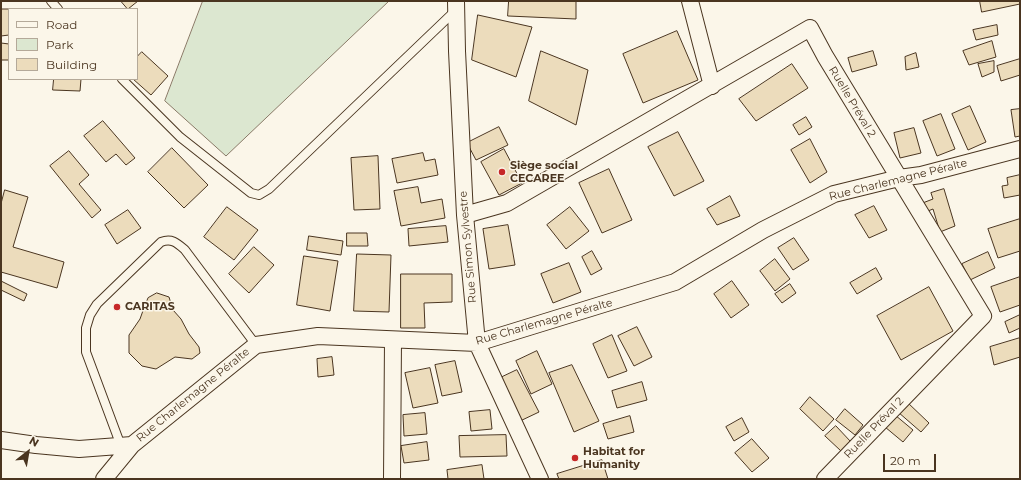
<!DOCTYPE html>
<meta charset="utf-8">
<style>
body{margin:0}
#map{position:relative;width:1021px;height:480px;overflow:hidden;background:#fbf6e9;font-family:Montserrat,sans-serif}
canvas{display:block}
.frame{position:absolute;inset:0;border:2px solid #4a3520;pointer-events:none}
.legend{position:absolute;left:8px;top:8px;width:130px;height:72px;box-sizing:border-box;background:#fbf6e9;border:1px solid #b4a999;margin:0;padding:5px 7px;list-style:none;font-size:12px;color:#4a3520}
.legend li{display:flex;align-items:center;gap:8px;height:20px}
.legend b{width:20px;border:1px solid #b4a999}
.north{position:absolute;left:8px;top:432px;width:40px;height:40px;-webkit-text-stroke:3px #fbf6e9;paint-order:stroke;rotate:31deg;font-size:11px;font-weight:700;line-height:16px;text-align:center;color:#4a3520}
.north::after{content:'';display:block;margin:auto;width:14px;height:18px;background:#4a3520;clip-path:polygon(50% 0,100% 100%,50% 72%,0 100%)}
.scale{position:absolute;left:883px;top:454px;width:53px;height:18px;box-sizing:border-box;border:2px solid #4a3520;border-top:0;padding-left:5px;font-size:12px;line-height:14px;white-space:nowrap;color:#4a3520;-webkit-text-stroke:3px #fbf6e9;paint-order:stroke}
</style>
<div id="map">
<canvas width="1021" height="480"></canvas>
<div class="frame"></div>
<ul class="legend">
<li><b style="height:5px;background:#fbf6e9"></b>Road</li>
<li><b style="height:11px;background:#dce7d0"></b>Park</li>
<li><b style="height:11px;background:#ecdcbc"></b>Building</li>
</ul>
<div class="north">N</div>
<div class="scale">20 m</div>
</div>
<script>
const c = document.querySelector('canvas').getContext('2d');
c.lineJoin = 'round';
function fill(path, color) {
  c.fillStyle = color;
  c.fill(path, 'evenodd');
}
function stroke(path, color, width, dash) {
  c.strokeStyle = color;
  c.lineWidth = width;
  c.lineCap = dash ? 'butt' : 'round';
  c.setLineDash(dash || []);
  c.stroke(path);
}
function label(font, color, halo, rows, align = 'center') {
  c.font = font + ' Montserrat,sans-serif';
  c.lineWidth = 3;
  c.setLineDash([]);
  c.textBaseline = 'middle';
  c.strokeStyle = halo;
  c.fillStyle = color;
  for (const [text, x, y, turn = 0] of rows) {
    c.save();
    c.translate(x, y);
    c.rotate((+turn || 0) * Math.PI / 180);
    c.textAlign = isNaN(turn) ? turn : align;
    if (halo) c.strokeText(text, 0, 0);
    c.fillText(text, 0, 0);
    c.restore();
  }
}
const green = new Path2D(`
 M203 1H389L226 156 165 101Z`);
fill(green, '#dce7d0');
stroke(green, '#887966', 1);
const building = new Path2D(`
 M121 1H138L128 9Z
 M509 1H576V19L508 16Z
 M980 1H1020V4L982 12Z
 M1 9H9V35L1 36Z
 M478 15 532 27 516 77 472 60Z
 M997 25 998 35 976 40 973 30Z
 M677 31 698 80 643 103 623 54Z
 M992 41 996 57 969 65 963 51Z
 M1 43 9 44V60H1Z
 M541 51 588 70 576 125 529 101Z
 M873 51 877 65 852 72 848 58Z
 M142 52 168 76 151 95 133 79H137V57Z
 M916 53 919 67 906 70 905 57Z
 M1020 59V75L1001 81 997 66Z
 M994 61V72L982 77 978 64Z
 M792 64 808 88 756 121 739 99Z
 M54 79H81L80 91 53 90Z
 M970 106 986 142 968 150 952 114Z
 M1020 109V136L1015 137 1011 110Z
 M941 114 955 149 937 156 923 121Z
 M806 117 812 127 799 135 793 125Z
 M103 121 135 158 126 165 116 154 106 162 84 136Z
 M499 127 508 145 476 160 467 143Z
 M914 128 921 153 900 158 894 133Z
 M678 132 704 181 674 196 648 147Z
 M810 139 827 172 810 183 791 150Z
 M172 148 208 185 184 208 148 172Z
 M504 149 522 183 499 195 481 162Z
 M69 151 89 175 79 184 101 210 92 218 50 166Z
 M423 153 425 161 435 159 438 175 397 183 392 159Z
 M378 156 380 209 354 210 351 158Z
 M609 169 632 220 602 233 579 183Z
 M1020 175V195L1004 198 1002 186 1008 185 1007 178Z
 M418 187 421 203 442 199 445 218 401 226 394 191Z
 M944 189 955 226 940 232 933 209 923 213 920 204 933 199 931 193Z
 M5 190 28 197 13 247 64 262 57 288 1 272V204Z
 M730 196 740 216 717 225 707 209Z
 M874 206 887 230 869 238 855 215Z
 M227 207 258 230 234 260 204 237Z
 M570 207 589 231 566 249 547 225Z
 M128 210 141 228 117 244 105 225Z
 M1020 219V251L998 258 988 229Z
 M508 225 515 265 489 269 483 229Z
 M446 226 448 242 409 246 408 229Z
 M347 233H367L368 246H347Z
 M309 236 343 241 341 255 307 250Z
 M794 238 809 260 793 270 778 248Z
 M254 247 274 265 249 293 229 274Z
 M592 251 602 269 591 275 582 257Z
 M988 252 995 268 970 280 962 264Z
 M357 254 391 255 389 312 354 311Z
 M304 256 338 261 330 311 297 305Z
 M775 259 790 279 775 291 760 271Z
 M569 263 581 292 553 303 541 274Z
 M876 268 882 279 857 294 850 283Z
 M401 274H452V302L424 303 425 328H401Z
 M1020 277V305L1000 312 991 287Z
 M1 281 27 294 24 301 1 290Z
 M732 281 749 305 731 318 714 294Z
 M790 284 796 293 782 303 775 294Z
 M929 287 953 331 901 360 877 316Z
 M157 293 169 297 173 310 181 319 189 334 199 347 200 353 192 359 175 357 156 369 142 366 129 353V335L140 319 145 305 148 298Z
 M1020 315V328L1009 333 1005 322Z
 M637 327 652 357 634 366 618 336Z
 M612 335 627 371 608 378 593 344Z
 M1020 338V357L994 365 990 347Z
 M537 351 552 384 531 394 516 361Z
 M332 357 334 375 318 377 317 359Z
 M455 361 462 392 442 396 435 365Z
 M572 365 599 421 574 432 549 373Z
 M430 368 438 403 413 408 405 373Z
 M517 370 539 412 518 422 496 380Z
 M642 382 647 400 617 408 612 391Z
 M810 397 834 419 823 431 800 409Z
 M907 402 929 423 921 432 898 412Z
 M845 409 863 425 855 435 836 420Z
 M490 410 492 429 471 431 469 412Z
 M425 413 427 434 404 436 403 415Z
 M895 415 913 430 903 442 885 427Z
 M630 416 634 432 608 439 603 424Z
 M742 418 749 432 734 441 726 427Z
 M836 426 851 442 841 451 825 436Z
 M506 435 507 456 460 457 459 436Z
 M752 439 769 458 752 472 735 453Z
 M427 442 429 460 404 463 401 446Z
 M602 460 608 479H559L557 474Z
 M482 465 484 479H448L447 470Z`);
fill(building, '#ecdcbc');
stroke(building, '#4a3520', 1);
const service = new Path2D(`
 M51 1 58 9
 M122 79 180 137 251 193 259 195 269 189 456 10
 M121 446 86 352V328L90 315 97 304 161 242C172 238 177 243 185 250L256 345`);
const minor = new Path2D(`
 M456 1 457 51 465 215 477 343 540 479
 M690 1 712 86
 M465 215 507 203 810 28 825 56 983 316 825 479
 M1 440 36 445 79 449 132 445 256 345 318 336 477 343 675 282 763 230 834 194 899 178 921 175 1020 149
 M104 479 132 445
 M392 479 393 340`);
stroke(service, '#4a3520', 10);
stroke(minor, '#4a3520', 18);
stroke(service, '#fbf6e9', 8);
stroke(minor, '#fbf6e9', 16);
for (const [x, y, r, color] of [
 [502,172,4,"#c62828"],
 [117,307,4,"#c62828"],
 [575,458,4,"#c62828"]
]) {
  const dot = new Path2D();
  dot.arc(x, y, r, 0, 2 * Math.PI);
  c.fillStyle = color;
  c.fill(dot);
  stroke(dot, '#fbf6e9', 1.5);
}
label('11px', '#4a3520', '#fbf6e9', [
 ["Ruelle Préval 2",852,102,59],
 ["Rue Charlemagne Péralte",898,180,-14],
 ["Rue Simon Sylvestre",468,247,-95],
 ["Rue Charlemagne Péralte",544,322,-16],
 ["Rue Charlemagne Péralte",193,395,-39],
 ["Ruelle Préval 2",874,428,-46]
]);
label('bold 11px', '#4a3520', '#fbf6e9', [
 ["Siège social",510,166],
 ["CECAREE",510,179],
 ["CARITAS",125,307],
 ["Habitat for",583,452],
 ["Humanity",583,465]
], 'left');
</script>
